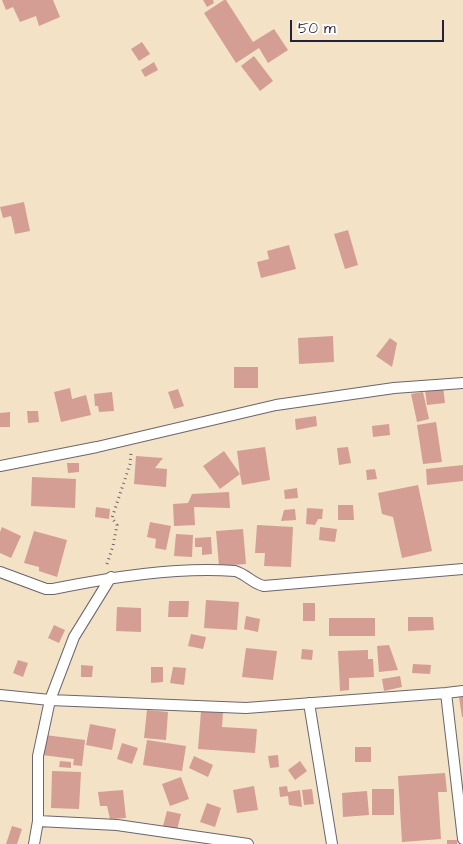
<!DOCTYPE html>
<style>
body{margin:0}
#map{position:relative;width:463px;height:844px;overflow:hidden;background:#f3e2c6;font-family:"Architects Daughter",sans-serif}
canvas{display:block}
.scale{position:absolute;left:290px;top:20px;width:154px;height:22px;box-sizing:border-box;border:2px solid #22223b;border-top:0;padding-left:6px;font-size:15px;line-height:18px;white-space:nowrap;color:#22223b;-webkit-text-stroke:4px #fdfcf7;paint-order:stroke}
</style>
<div id="map">
<canvas width="463" height="844"></canvas>
<div class="scale">50 m</div>
</div>
<script>
const c = document.querySelector('canvas').getContext('2d');
c.lineJoin = 'round';
function fill(path, color) {
  c.fillStyle = color;
  c.fill(path, 'evenodd');
}
function stroke(path, color, width, dash) {
  c.strokeStyle = color;
  c.lineWidth = width;
  c.lineCap = dash ? 'butt' : 'round';
  c.setLineDash(dash || []);
  c.stroke(path);
}
fill(new Path2D(`
 M2 0H53L60 17 39 26 36 16 20 22 13 7 6 10Z
 M203 0H213L214 3 207 7Z
 M224 0H226L253 42 274 29 288 50 268 63 259 48 236 63 204 13Z
 M142 42 150 54 139 61 131 49Z
 M254 56 273 81 260 91 241 66Z
 M154 62 158 70 145 77 141 70Z
 M24 202 30 231 15 234 11 216 3 218 0 207Z
 M348 230 358 265 345 269 334 234Z
 M289 245 296 269 261 278 257 262 269 259 267 251Z
 M333 336 334 362 299 364 298 338Z
 M390 338 397 343 392 367 376 356Z
 M234 367H258V388H234Z
 M443 387 445 403 427 405 425 390Z
 M70 388 72 399 86 395 91 415 61 422 54 392Z
 M178 389 184 406 174 409 168 392Z
 M112 392 114 411 99 412 98 406H95L94 394Z
 M423 392 429 419 417 422 411 394Z
 M27 411H38L39 422 28 423Z
 M10 412V427H0V413Z
 M316 416 317 426 296 430 295 419Z
 M436 422 442 462 423 464 417 425Z
 M389 424 390 435 373 437 372 426Z
 M265 447 270 480 242 485 240 474 220 489 203 466 224 451 240 474 237 451Z
 M348 447 351 463 339 465 337 448Z
 M136 456 163 458 155 468 167 469 166 487 134 484Z
 M67 463H79V472L68 473Z
 M463 465V481L427 485 426 469Z
 M375 469 377 479 367 480 366 470Z
 M32 477 76 479 75 508 31 506Z
 M418 485 432 551 402 558 393 517 382 514 378 493Z
 M297 488 298 498 285 499 284 490Z
 M229 492 230 508 194 507 195 525 174 526 173 504 188 503 192 494Z
 M338 505H353L354 520H338Z
 M96 507 110 509 109 519 95 517Z
 M307 508 323 509 322 519H318L315 525 306 524Z
 M295 509 296 520 281 521 284 510Z
 M150 522 171 526 166 550 155 548 156 539 147 537Z
 M257 525 293 527 291 567 264 566 265 553H255Z
 M2 527 21 536 11 558 0 553V532Z
 M320 527 337 529 335 542 319 540Z
 M243 529 246 564 219 566 216 531Z
 M34 531 67 540 57 577 39 571V567L24 563Z
 M176 534 193 535 192 557 174 556Z
 M211 537 212 554 202 555V547H195V538Z
 M206 600 239 602 237 630 204 628Z
 M169 601H189L188 617H168Z
 M303 603H315V621H303Z
 M117 607 141 608V632L116 631Z
 M246 616 260 619 258 632 244 629Z
 M408 617H433L434 630 408 631Z
 M329 618H375V636H329Z
 M54 625 65 630 59 643 48 638Z
 M191 634 206 637 203 649 188 646Z
 M389 645 398 670 379 672 377 646Z
 M246 648 277 651 273 680 242 677Z
 M302 649 313 650 312 660 301 659Z
 M368 650V659H373L374 677 349 678V690L340 691 338 651Z
 M18 660 28 663 23 677 13 673Z
 M413 664 431 665 430 674 412 673Z
 M81 665 93 666 92 677H81Z
 M151 667H163V682L151 683Z
 M173 667 186 668 184 685 170 683Z
 M400 676 402 687 384 691 382 679Z
 M463 696V717H462L459 697Z
 M147 710 168 712 166 740 144 738Z
 M201 711 223 713 222 727 257 729 255 753 198 749Z
 M90 724 116 729 112 750 86 745Z
 M45 735 85 740 82 766 73 765 74 759 42 755Z
 M147 740 186 746 182 771 143 765Z
 M122 743 138 748 132 764 117 759Z
 M355 747H371V762H355Z
 M278 755 279 767 270 768 268 756Z
 M194 756 213 765 208 777 189 768Z
 M60 761 71 762V768L59 767Z
 M300 761 307 771 295 780 288 770Z
 M52 771 81 772 79 809 51 808Z
 M445 773 447 792H438L441 839 402 842 398 776Z
 M181 777 189 799 170 806 162 784Z
 M254 786 258 810 237 813 233 790Z
 M287 786 288 792 300 790 302 807 289 805 288 796 280 797 279 787Z
 M312 789 314 804 304 805 302 790Z
 M372 789H394V815H372Z
 M123 790 126 818 110 819 107 806H100L98 792Z
 M367 791 369 815 343 817 342 793Z
 M207 803 221 808 215 827 200 822Z
 M167 811 181 814 177 830 163 826Z
 M12 826 22 829 17 844H6Z
 M447 840H457V844H447Z`), '#d49e95');
const service = new Path2D(`
 M0 466 97 447 276 405 394 388 463 383
 M0 572 46 589H53C113 577 174 567 235 571 246 574 253 584 264 586L463 569
 M446 693 463 839
 M0 695 50 700 246 708 446 693 463 691
 M309 703 332 844
 M38 821 117 825 248 844
 M34 844 38 821V756L50 700 74 637 111 577`);
stroke(service, '#6b656c', 12);
stroke(new Path2D(`
 M107 564 113 546 117 525 112 518 130 464 131 453`), '#6b656c', 3, [1, 4]);
stroke(service, '#fff', 10);
</script>
